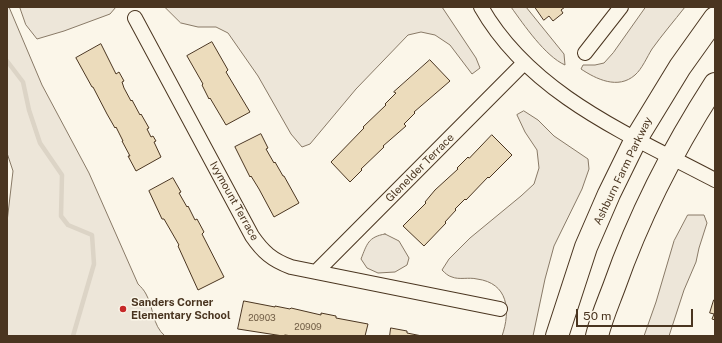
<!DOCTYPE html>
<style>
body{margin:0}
#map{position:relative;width:722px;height:343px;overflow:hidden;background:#fbf6e9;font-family:"Public Sans",sans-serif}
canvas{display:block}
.frame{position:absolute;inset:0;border:8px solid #4a3520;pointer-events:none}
.scale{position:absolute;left:576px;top:309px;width:117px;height:18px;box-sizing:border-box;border:2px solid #4a3520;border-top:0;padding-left:5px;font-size:12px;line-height:14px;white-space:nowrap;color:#4a3520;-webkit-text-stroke:3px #fbf6e9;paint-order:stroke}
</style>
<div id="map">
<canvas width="722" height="343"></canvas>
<div class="frame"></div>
<div class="scale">50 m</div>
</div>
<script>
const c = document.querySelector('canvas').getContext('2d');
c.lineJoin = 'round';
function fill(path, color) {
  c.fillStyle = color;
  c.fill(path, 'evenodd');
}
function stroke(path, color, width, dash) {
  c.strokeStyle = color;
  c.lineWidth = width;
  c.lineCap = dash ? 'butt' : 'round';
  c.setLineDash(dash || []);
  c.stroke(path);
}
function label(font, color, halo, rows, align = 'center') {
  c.font = font + ' "Public Sans",sans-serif';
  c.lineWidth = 3;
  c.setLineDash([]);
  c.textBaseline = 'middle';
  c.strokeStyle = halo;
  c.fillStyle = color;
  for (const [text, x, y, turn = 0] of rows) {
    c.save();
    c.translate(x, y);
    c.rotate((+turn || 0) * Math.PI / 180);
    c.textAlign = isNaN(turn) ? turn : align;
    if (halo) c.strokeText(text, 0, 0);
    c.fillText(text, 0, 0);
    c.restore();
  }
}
const green = new Path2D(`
 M7 7H9L42 85 89 173 138 284C141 287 144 290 146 294 154 308 152 325 165 336H7V222L13 171 7 153Z
 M20 7H116L110 14 64 31 37 39 26 25Z
 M165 7H442L476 58 480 68 472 74 450 45 435 35 421 32 408 35 356 89 310 144 302 147 291 134 258 76 228 33 216 27H198L181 23Z
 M511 7H526L564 54 565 65C545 56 524 25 511 7Z
 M646 7H685C674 21 662 35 652 49 647 57 642 69 635 75 618 90 596 79 581 69L583 65H595L604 63 613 53Z
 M524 111 538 120 554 136 588 159 589 169 582 189 554 246 545 279 533 336H502C511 310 508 283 477 279 469 277 459 280 452 277 448 276 445 273 442 270L449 259 470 238 521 196 534 184 539 168 537 150 525 132 517 115Z
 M688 215H704L707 223 699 248 696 262 684 290 669 336H644L656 302 674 241Z
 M385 234 399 241 409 258 407 265 395 272 378 273 367 268 361 259C367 244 368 237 385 234Z`);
fill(green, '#ede6d9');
stroke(green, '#887966', 1);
stroke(new Path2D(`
 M7 61 23 82 29 110 40 143 62 175 61 216 68 225 92 235 94 264 73 336`), '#dcd4c6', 4.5);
const building = new Path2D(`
 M535 7H565L561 10 563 13 553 21 549 16 544 20Z
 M212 42 228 70 226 72 250 112 226 125 210 98 209 99 202 85 203 84 187 56Z
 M101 44 116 74 119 72 124 81 122 82 124 88 131 101 132 100 140 115 141 114 149 128 147 129 151 137 153 136 156 141 154 142 161 157 136 171 128 156H130L122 141H123L116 127 115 128 107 114 93 87H92L76 58Z
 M430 60 450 81 414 112 415 113 404 124 406 126 383 146 384 147 361 169 362 170 350 182 331 162 364 128 363 127 386 105 385 104 396 93 394 92Z
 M261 134 268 148 266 149 274 163 275 162 283 176H284L299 203 274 217 259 189 251 176 250 177 235 147Z
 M492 135 512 155 489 178 488 177 466 200 465 199 455 209 456 210 445 222 446 223 424 246 403 226 426 203 425 202 435 190 458 169 457 168 468 157 469 158Z
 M173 178 181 192 179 193 187 207 188 206 195 220 197 219 204 232 202 234 224 277 198 290 178 246 179 245 164 219H162L149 191Z
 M714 300H715V320L712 319 714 314 710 313Z
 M244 301 275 307V306L290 309 291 308 321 315V313L336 316V318L368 324 365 336H292L285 335 283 336 238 329Z
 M391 328 407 331V333L422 336H390Z`);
fill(building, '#ecdcbc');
stroke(building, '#4a3520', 1);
const street = new Path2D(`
 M481 7C531 95 630 135 715 180
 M135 18 252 236C263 252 272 260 291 267L500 309
 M585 53 621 7
 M316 272 524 63`);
const primary = new Path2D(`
 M557 336 586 247 609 194 636 139 680 67 715 18
 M597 336C601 319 608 303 614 287 640 213 673 149 715 84`);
stroke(street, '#4a3520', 16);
stroke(primary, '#4a3520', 24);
stroke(street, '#fbf6e9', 14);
stroke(primary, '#fbf6e9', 22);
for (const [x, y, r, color] of [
 [123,309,4,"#c62828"]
]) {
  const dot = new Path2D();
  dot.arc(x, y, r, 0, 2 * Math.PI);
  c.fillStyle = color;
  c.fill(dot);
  stroke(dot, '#fbf6e9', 1.5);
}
label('9px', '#725f47', null, [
 ["20903",262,318],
 ["20909",308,327]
]);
label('11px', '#4a3520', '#fbf6e9', [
 ["Glenelder Terrace",420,168,-45],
 ["Ashburn Farm Parkway",623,171,-64],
 ["Ivymount Terrace",234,201,61]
]);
label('bold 11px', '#4a3520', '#fbf6e9', [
 ["Sanders Corner",131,303],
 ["Elementary School",131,316]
], 'left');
</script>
